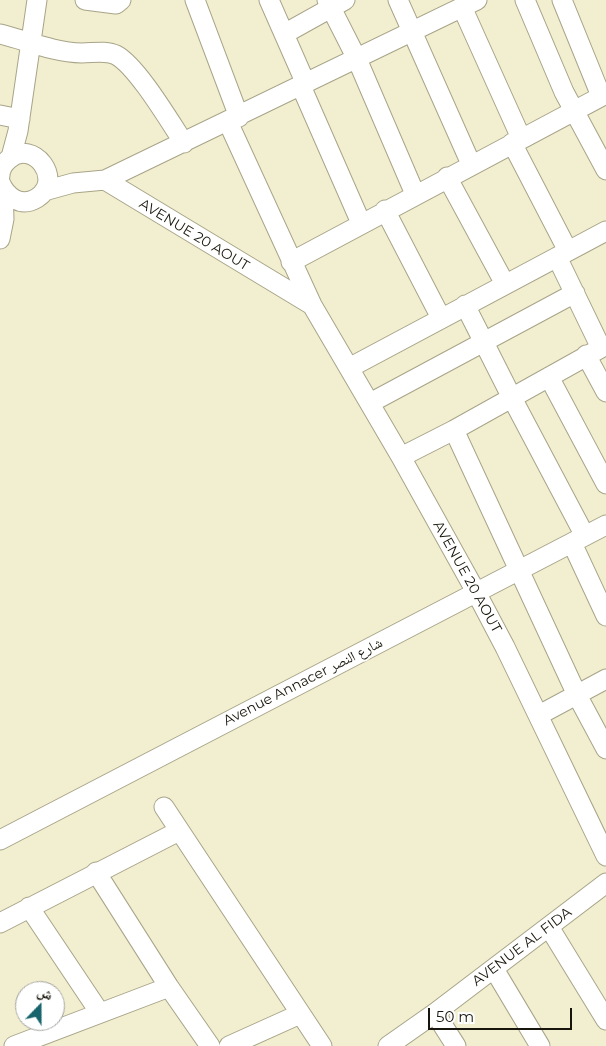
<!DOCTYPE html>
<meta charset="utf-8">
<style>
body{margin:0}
#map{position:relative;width:606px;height:1046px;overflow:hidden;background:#f2eed0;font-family:Montserrat,"Noto Naskh Arabic",sans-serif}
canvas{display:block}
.north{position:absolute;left:15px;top:981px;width:50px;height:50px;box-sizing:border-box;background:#fff;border:1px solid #a3a29e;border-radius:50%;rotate:22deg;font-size:14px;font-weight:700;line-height:20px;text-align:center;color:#18160c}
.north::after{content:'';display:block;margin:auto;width:18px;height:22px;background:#17646d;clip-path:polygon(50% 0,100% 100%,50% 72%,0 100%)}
.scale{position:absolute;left:428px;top:1008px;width:144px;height:22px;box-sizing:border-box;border:2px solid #18160c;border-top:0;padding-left:6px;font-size:15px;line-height:18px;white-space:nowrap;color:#18160c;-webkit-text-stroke:4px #fff;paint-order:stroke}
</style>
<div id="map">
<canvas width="606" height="1046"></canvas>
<div class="north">ش</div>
<div class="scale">50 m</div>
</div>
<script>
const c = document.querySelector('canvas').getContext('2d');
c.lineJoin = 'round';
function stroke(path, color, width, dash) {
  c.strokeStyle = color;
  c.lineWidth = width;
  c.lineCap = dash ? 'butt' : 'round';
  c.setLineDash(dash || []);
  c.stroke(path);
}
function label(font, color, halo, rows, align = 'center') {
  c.font = font + ' Montserrat,"Noto Naskh Arabic",sans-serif';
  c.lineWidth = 4;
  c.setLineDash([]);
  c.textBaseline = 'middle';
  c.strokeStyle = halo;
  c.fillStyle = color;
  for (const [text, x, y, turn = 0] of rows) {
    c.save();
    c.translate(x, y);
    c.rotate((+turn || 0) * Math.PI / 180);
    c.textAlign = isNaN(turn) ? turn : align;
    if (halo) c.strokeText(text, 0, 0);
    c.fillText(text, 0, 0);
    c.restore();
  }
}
const street = new Path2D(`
 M85 0 116 4 121 0
 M195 0 239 117
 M269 0 306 84
 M327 0 357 59 415 194
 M398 0 471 164
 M525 0 564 92 606 170
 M562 0 601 96
 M462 7 521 138
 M0 34C28 41 53 52 82 53 93 53 106 50 116 55 137 66 170 122 184 143
 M284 34 345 0
 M301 86 361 223
 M0 115 20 119
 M228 122 312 305 401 457 476 592 505 647 606 856
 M512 143 568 251
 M11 157 18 131 37 0
 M0 176C0 169 4 163 9 159 33 138 65 180 37 198 21 208 6 197 0 182
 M447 177 505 284
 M105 180 477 0
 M44 191 73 183 105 180 312 305
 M385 210 441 318
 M0 239 4 219 3 190
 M291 262 606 94
 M465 305 512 398 585 536
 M586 355 606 392
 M349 368 606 231
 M549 377 606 484
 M370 403 575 293
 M454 430 577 695 606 749
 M401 457 454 430 601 348 557 257
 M572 543 606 616
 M539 715 606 679
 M164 807 322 1046
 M0 840 606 525
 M96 872 169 987 210 1046
 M29 907 100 1013
 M0 923 179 831
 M549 927 606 1020
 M494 969 540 1046
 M435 1013 456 1046
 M14 1046 169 987
 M229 1046 300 1014
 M388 1046 435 1013 606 883`);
stroke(street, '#a8a488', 21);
stroke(street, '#fff', 19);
label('14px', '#18160c', '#fff', [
 ["AVENUE 20 AOUT",194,235,31],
 ["AVENUE 20 AOUT",467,577,61],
 ["Avenue Annacer شارع النصر",303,682,-27],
 ["AVENUE AL FIDA",522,947,-37]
]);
</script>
